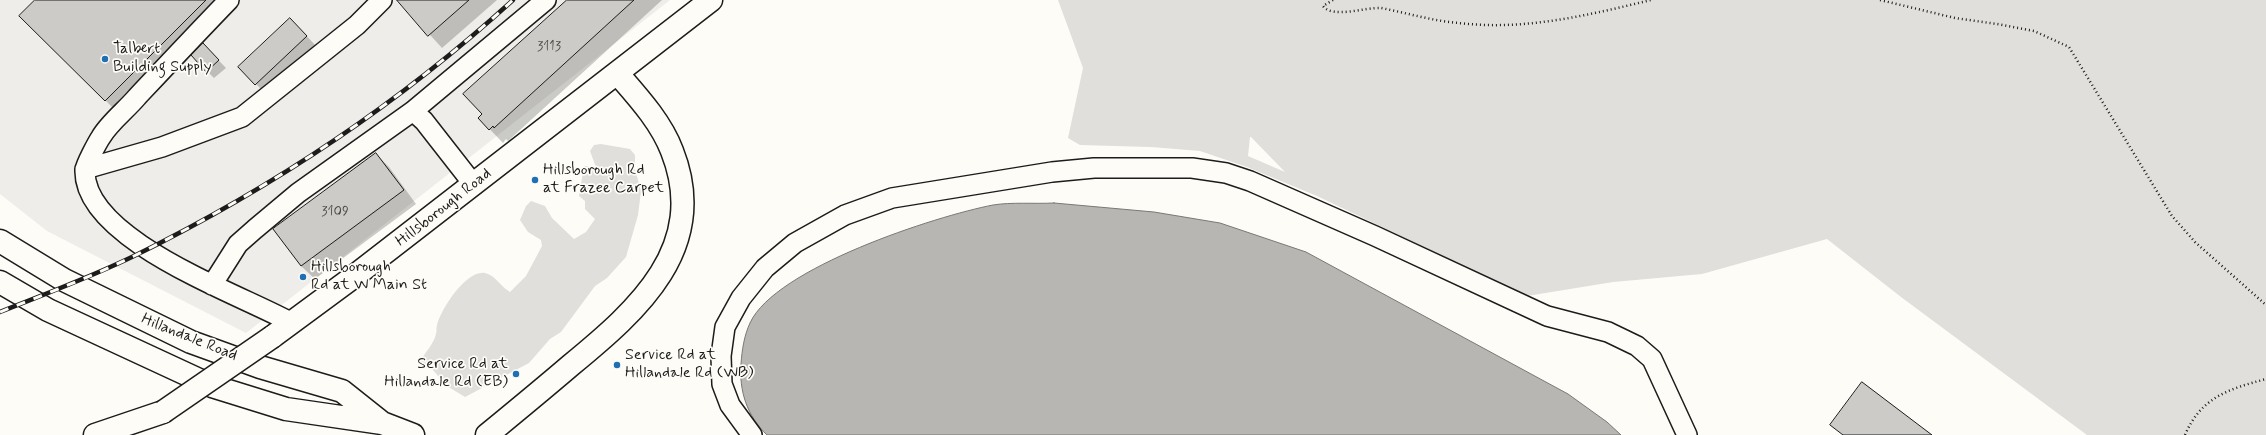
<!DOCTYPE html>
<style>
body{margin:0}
canvas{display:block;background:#fdfcf7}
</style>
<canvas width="2266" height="435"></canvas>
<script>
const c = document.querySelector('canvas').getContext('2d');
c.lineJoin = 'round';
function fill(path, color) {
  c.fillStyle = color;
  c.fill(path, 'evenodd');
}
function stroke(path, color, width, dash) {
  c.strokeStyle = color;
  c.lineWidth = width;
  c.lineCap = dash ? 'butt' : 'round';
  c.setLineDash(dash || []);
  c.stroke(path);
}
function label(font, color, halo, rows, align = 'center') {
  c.font = font + ' Mynerve,sans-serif';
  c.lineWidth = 3.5;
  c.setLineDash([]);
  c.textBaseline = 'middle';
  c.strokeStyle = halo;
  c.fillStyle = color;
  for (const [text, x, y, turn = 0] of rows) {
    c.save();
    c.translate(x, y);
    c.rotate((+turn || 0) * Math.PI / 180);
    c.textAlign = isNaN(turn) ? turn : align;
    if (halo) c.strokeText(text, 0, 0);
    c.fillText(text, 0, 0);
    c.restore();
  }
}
fill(new Path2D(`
 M0 0H670L246 333 47 231 0 194Z`), '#eeede9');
fill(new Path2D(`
 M1058 0H2266V435H2087L1901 297 1827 239 1702 274 1613 282 1527 296 1317 196 1247 167 1200 151 1151 147 1080 145 1068 138 1083 68ZM1250 137H1251L1285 172 1248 156Z
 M601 144 630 149 635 155V169L641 191 638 215 626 257 607 278 595 286 561 332 550 339 529 363 465 397 447 386 432 369 420 361C425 353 434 343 436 334 437 331 436 328 437 325 441 309 466 270 485 273 495 275 501 287 510 292L526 276 542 246 541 240 528 232 520 220 526 206 531 201 545 206 552 218 574 239 586 232 595 219 585 209V201L579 196 584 166H592L597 170 590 151 594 145Z`), '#e0dfdb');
const water = new Path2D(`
 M1054 203 1154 212 1220 223 1306 252 1568 394 1607 422 1621 435H767C747 416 739 391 741 364 742 350 744 336 750 323 775 268 936 216 993 205 1012 202 1034 204 1054 203Z`);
fill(water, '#b7b6b2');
stroke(water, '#797876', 1);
fill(new Path2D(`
 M37 0H232L119 114 21 16Z
 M402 0H497L442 48 400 2Z
 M568 0H662L508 141 506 139 503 143 479 118Z
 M301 30 317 47 266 94 256 84Z
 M203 44 226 68 214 78 207 71Z
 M376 154 389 167 416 204 315 279 301 266Z`), '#0003');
const building = new Path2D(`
 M35 0H206L105 101 19 16Z
 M397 0H469L428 36Z
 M567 0H634L494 128 493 126 489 130 478 118 482 114 463 94Z
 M290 18 307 36 255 85 238 67Z
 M203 43 219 60 206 72 191 55Z
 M376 153 404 190 301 266 273 229Z
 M1862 382 1932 435H1843L1830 425Z`);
fill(building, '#cccbc8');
stroke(building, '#1c1c1c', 1);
const minor = new Path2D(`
 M229 0C198 32 168 64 137 97 126 110 109 123 101 137 97 143 86 164 85 170 83 240 240 294 292 323
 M413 111 424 121 474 185
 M85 169 162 147 242 117 357 25 382 0
 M212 285 238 244 255 229 298 193 413 111 546 0
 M752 435 730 405 722 384 721 356 725 327 741 298 765 268 795 243 845 215 892 198 1052 172 1094 168H1192L1226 173 1250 181 1375 236 1547 316 1608 332 1637 346 1652 359 1687 435`);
const major = new Path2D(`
 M0 241 64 280 191 342 260 367 342 391 381 422
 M0 282 48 310 212 386 286 409 382 423 413 435
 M272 337 352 278 711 0
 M95 435 163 412
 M487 435C515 412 543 389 571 365 638 310 710 247 672 151 661 122 638 97 618 74`);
stroke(minor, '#1c1c1c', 22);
stroke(major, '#1c1c1c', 25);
stroke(new Path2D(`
 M1333 0 1323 6C1333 19 1365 7 1381 8 1407 13 1433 21 1459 23 1524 31 1589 15 1651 0
 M1880 0 1955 18 1997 24 2034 31 2069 47 2172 216 2195 242 2266 305
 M2185 435C2201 397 2229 389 2266 379`), '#1c1c1c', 2.5, [1, 3]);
stroke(minor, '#fdfcf7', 19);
stroke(major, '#fdfcf7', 22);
const rail = new Path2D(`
 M0 312C45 294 91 277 134 256 272 188 400 103 513 0`);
stroke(rail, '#1c1c1c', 4.5);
stroke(rail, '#fdfcf7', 3, [9]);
const majorBridge = new Path2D(`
 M163 412 272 337`);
stroke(majorBridge, '#1c1c1c', 25, []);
stroke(majorBridge, '#fdfcf7', 22);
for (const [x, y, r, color] of [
 [105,59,4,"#1f6fb2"],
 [535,180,4,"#1f6fb2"],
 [303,277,4,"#1f6fb2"],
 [617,365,4,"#1f6fb2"],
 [516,374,4,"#1f6fb2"]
]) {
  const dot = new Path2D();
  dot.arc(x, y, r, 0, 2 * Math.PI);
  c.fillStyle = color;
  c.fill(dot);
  stroke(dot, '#fdfcf7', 1.5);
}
label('14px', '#484847', null, [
 ["3113",549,47],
 ["3109",335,212]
]);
label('16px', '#1c1c1c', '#fdfcf7', [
 ["Talbert",113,50],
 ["Building Supply",113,68],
 ["Hillsborough Rd",543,171],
 ["at Frazee Carpet",543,189],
 ["Hillsborough",311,268],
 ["Rd at W Main St",311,286],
 ["Service Rd at",625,356],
 ["Hillandale Rd (WB)",625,374],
 ["Service Rd at",508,365,"right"],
 ["Hillandale Rd (EB)",508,383,"right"]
], 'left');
label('16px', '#1c1c1c', '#fdfcf7', [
 ["Hillsborough Road",444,208,-38],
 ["Hillandale Road",189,338,22]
]);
</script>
